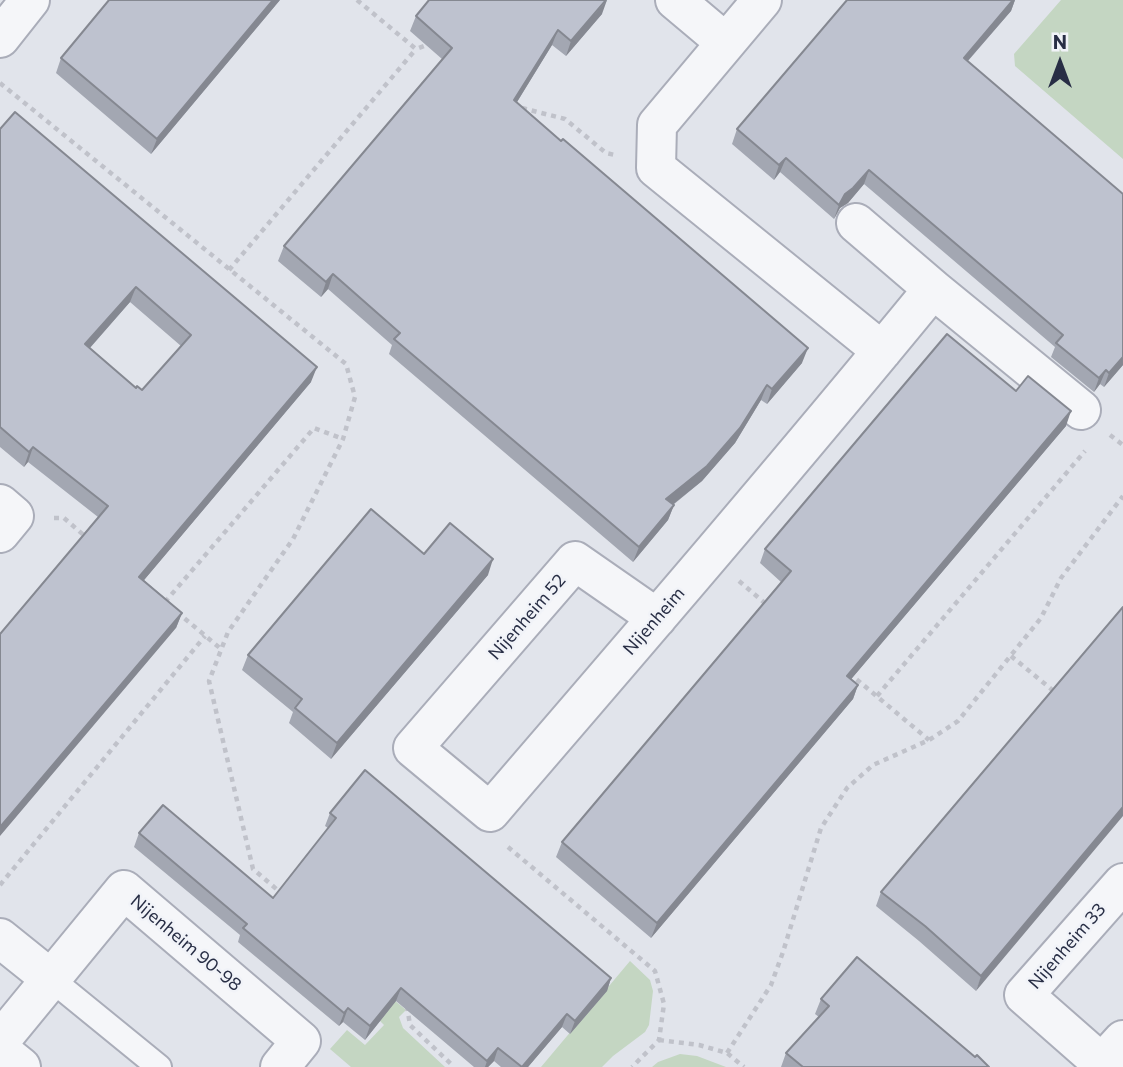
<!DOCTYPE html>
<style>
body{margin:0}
#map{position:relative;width:1123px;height:1067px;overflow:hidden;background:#e1e4eb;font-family:Commissioner,sans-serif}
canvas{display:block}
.north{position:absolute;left:1025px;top:28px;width:70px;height:70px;-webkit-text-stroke:5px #f1f3f8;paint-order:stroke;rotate:0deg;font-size:19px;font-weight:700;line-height:28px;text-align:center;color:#282e45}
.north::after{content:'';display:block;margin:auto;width:24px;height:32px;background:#282e45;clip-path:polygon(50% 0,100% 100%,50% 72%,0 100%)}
</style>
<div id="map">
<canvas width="1123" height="1067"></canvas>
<div class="north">N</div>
</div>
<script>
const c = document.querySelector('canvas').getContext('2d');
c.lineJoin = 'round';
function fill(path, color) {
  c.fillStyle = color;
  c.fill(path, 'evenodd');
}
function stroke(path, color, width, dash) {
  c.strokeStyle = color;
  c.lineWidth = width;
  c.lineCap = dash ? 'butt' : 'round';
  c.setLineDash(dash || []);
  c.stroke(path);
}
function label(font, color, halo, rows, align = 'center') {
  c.font = font + ' Commissioner,sans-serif';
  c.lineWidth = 5;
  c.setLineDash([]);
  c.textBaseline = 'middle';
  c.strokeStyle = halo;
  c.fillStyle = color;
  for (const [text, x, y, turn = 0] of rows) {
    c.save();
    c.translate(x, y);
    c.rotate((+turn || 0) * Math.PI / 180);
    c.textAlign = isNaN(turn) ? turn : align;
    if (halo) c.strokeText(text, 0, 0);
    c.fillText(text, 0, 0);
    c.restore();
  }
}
fill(new Path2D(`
 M1061 0H1123V159L1015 66 1014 54Z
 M630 961 650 980 653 991 649 1025 645 1032 613 1056 602 1067H541Z
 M381 989 406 1010 399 1017 403 1028 445 1067H351L330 1049 347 1030 365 1045 384 1025 366 1007Z
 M680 1054 697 1056 726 1067H652L658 1062Z`), '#c4d6c2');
const lane = new Path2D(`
 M51 979 159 1067`);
const street = new Path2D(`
 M675 0 725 42
 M762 0 657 125 656 168 882 351
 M0 38 30 0
 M856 223 933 289
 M0 504 14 516 0 533
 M657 618 575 561 413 748 490 812C639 639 788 466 933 289L1081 410
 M0 938 51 979
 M0 1041 124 890 301 1041 280 1067
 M0 1050 21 1067
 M1102 1063 1123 1040
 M1106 1067 1024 995 1123 883`);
stroke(lane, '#aaadb9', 28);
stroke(street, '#aaadb9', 42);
stroke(new Path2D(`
 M357 0 416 49 432 43
 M0 83 346 364 355 397 343 439 293 539 228 632 209 681 253 869 281 893
 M522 108 565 119 606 153 615 155
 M229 270 416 49
 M1110 435 1123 445
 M54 518H64L87 538
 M739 581 767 605
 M165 602 314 428 343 439
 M177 612 221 649
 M1011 656 1056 693
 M849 673 929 740
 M877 696 1085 451
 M508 847 655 971 664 1004 659 1040 632 1067
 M0 885 205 636
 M407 1006 410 1025 451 1064 449 1067
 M659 1040 699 1045 727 1053 744 1067
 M727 1053 771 985 783 952 821 828 847 788 873 765 929 740 958 721 1041 618 1061 578 1123 496`), '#c0c2ca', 4.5, [5, 5]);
stroke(lane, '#f5f6f9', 24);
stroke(street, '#f5f6f9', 38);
fill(new Path2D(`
 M280 0 151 154 56 73 61 58Z
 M847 0H1015L1011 11 968 61 1123 365 1104 387 1100 384 1094 392 1051 357 1055 347 864 184 848 203 840 208 834 219 780 172 774 180 732 144 737 129Z
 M602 14 566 56 552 45 517 102 802 363 767 404 761 400 735 443 702 481 673 505H674L668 520 633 562 389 354 392 345 328 289 321 297 278 261 284 246 442 59 410 31 416 16Z
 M0 129 311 382 144 580 182 613 176 628 98 517 28 462 24 467 0 447ZM130 302 181 346 142 390 136 388 90 348Z
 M1016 391 1066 426 851 679 858 685 853 699 651 938 556 857 562 842 781 582 760 563 765 549Z
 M424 554 488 575 331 759 289 723 293 712 242 670 248 655Z
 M1123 607 976 991 919 941 876 906 881 892Z
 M330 813 611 978 607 991 570 1034 562 1027 528 1067H501L494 1061 488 1067H474L396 1001 365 1040 343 1022 339 1026 238 942 240 935 134 847 139 833 273 898 328 828 325 826Z
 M821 999 975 1057 989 1067H781L786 1053 819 1017 815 1014Z`), '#a3a7b2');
fill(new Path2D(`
 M273 0H280L151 154 157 139Z
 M607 0 602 14 566 56 571 41Z
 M1013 0H1015L1011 11 958 72 964 58Z
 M558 30 552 45 509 115 514 100Z
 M786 158 780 172 774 180 779 165Z
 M869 170 864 184 848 203 840 208 834 219 839 205 845 194Z
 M333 274 328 289 321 297 326 282Z
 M136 287 130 302 80 359 85 344Z
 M808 348 802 363 767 404 772 389Z
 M1123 357V365L1104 387 1109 373Z
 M317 367 311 382 134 592 139 577Z
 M1106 370 1100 384 1094 392 1099 378Z
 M767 385 761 400 735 443 702 481 661 514 666 499Z
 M1071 411 1066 426 842 690 847 676Z
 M33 447 28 462 24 467 29 452Z
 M674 505 668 520 633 562 639 547Z
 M493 559 488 575 331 759 337 743Z
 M182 613 176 628 0 836V827Z
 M858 685 853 699 651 938 657 923Z
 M1123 807V816L976 991 981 976Z
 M611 978 607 991 570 1034 575 1021Z
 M401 988 396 1001 365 1040 370 1026Z
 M348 1008 343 1022 339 1026 344 1013Z
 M567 1014 562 1027 528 1067H522Z
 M498 1048 494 1061 488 1067H485L487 1061Z`), '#858891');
const building = new Path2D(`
 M109 0H273L157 139 61 58Z
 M429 0H606L571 41 558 30 514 100 561 141 563 139 808 348 772 389 767 385 740 428 707 466 666 499 674 505 639 547 394 339 400 333 333 274 326 282 284 246 452 48 416 16Z
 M847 0H1013L964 58 1123 194V357L1109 373 1106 370 1099 378 1056 343 1063 335 869 170 853 188 845 194 839 205 786 158 779 165 737 129Z
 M15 112 317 367 139 577 182 613 0 827V634L108 506 33 447 29 452 0 427V129ZM136 287 191 335 142 390 137 386 136 388 85 344Z
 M947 334 1016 391 1028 376 1071 411 847 676 858 685 657 923 562 842 791 571 765 549Z
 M371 509 424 554 450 523 493 559 337 743 295 708 302 699 248 655Z
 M1123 607V807L981 976 925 926 881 892Z
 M365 770 611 978 575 1021 567 1014 522 1067 498 1048 487 1061 401 988 370 1026 348 1008 344 1013 243 928 247 924 139 833 163 805 273 898 336 818 330 813Z
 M857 957 975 1057 977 1055 989 1067H803L786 1053 829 1006 821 999Z`);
fill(building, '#bec2cf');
stroke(building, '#858891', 2);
label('18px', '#282e45', '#f1f3f8', [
 ["Nijenheim 52",527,617,-49],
 ["Nijenheim",654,621,-49],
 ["Nijenheim 90-98",186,943,40],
 ["Nijenheim 33",1067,946,-49]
]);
</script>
